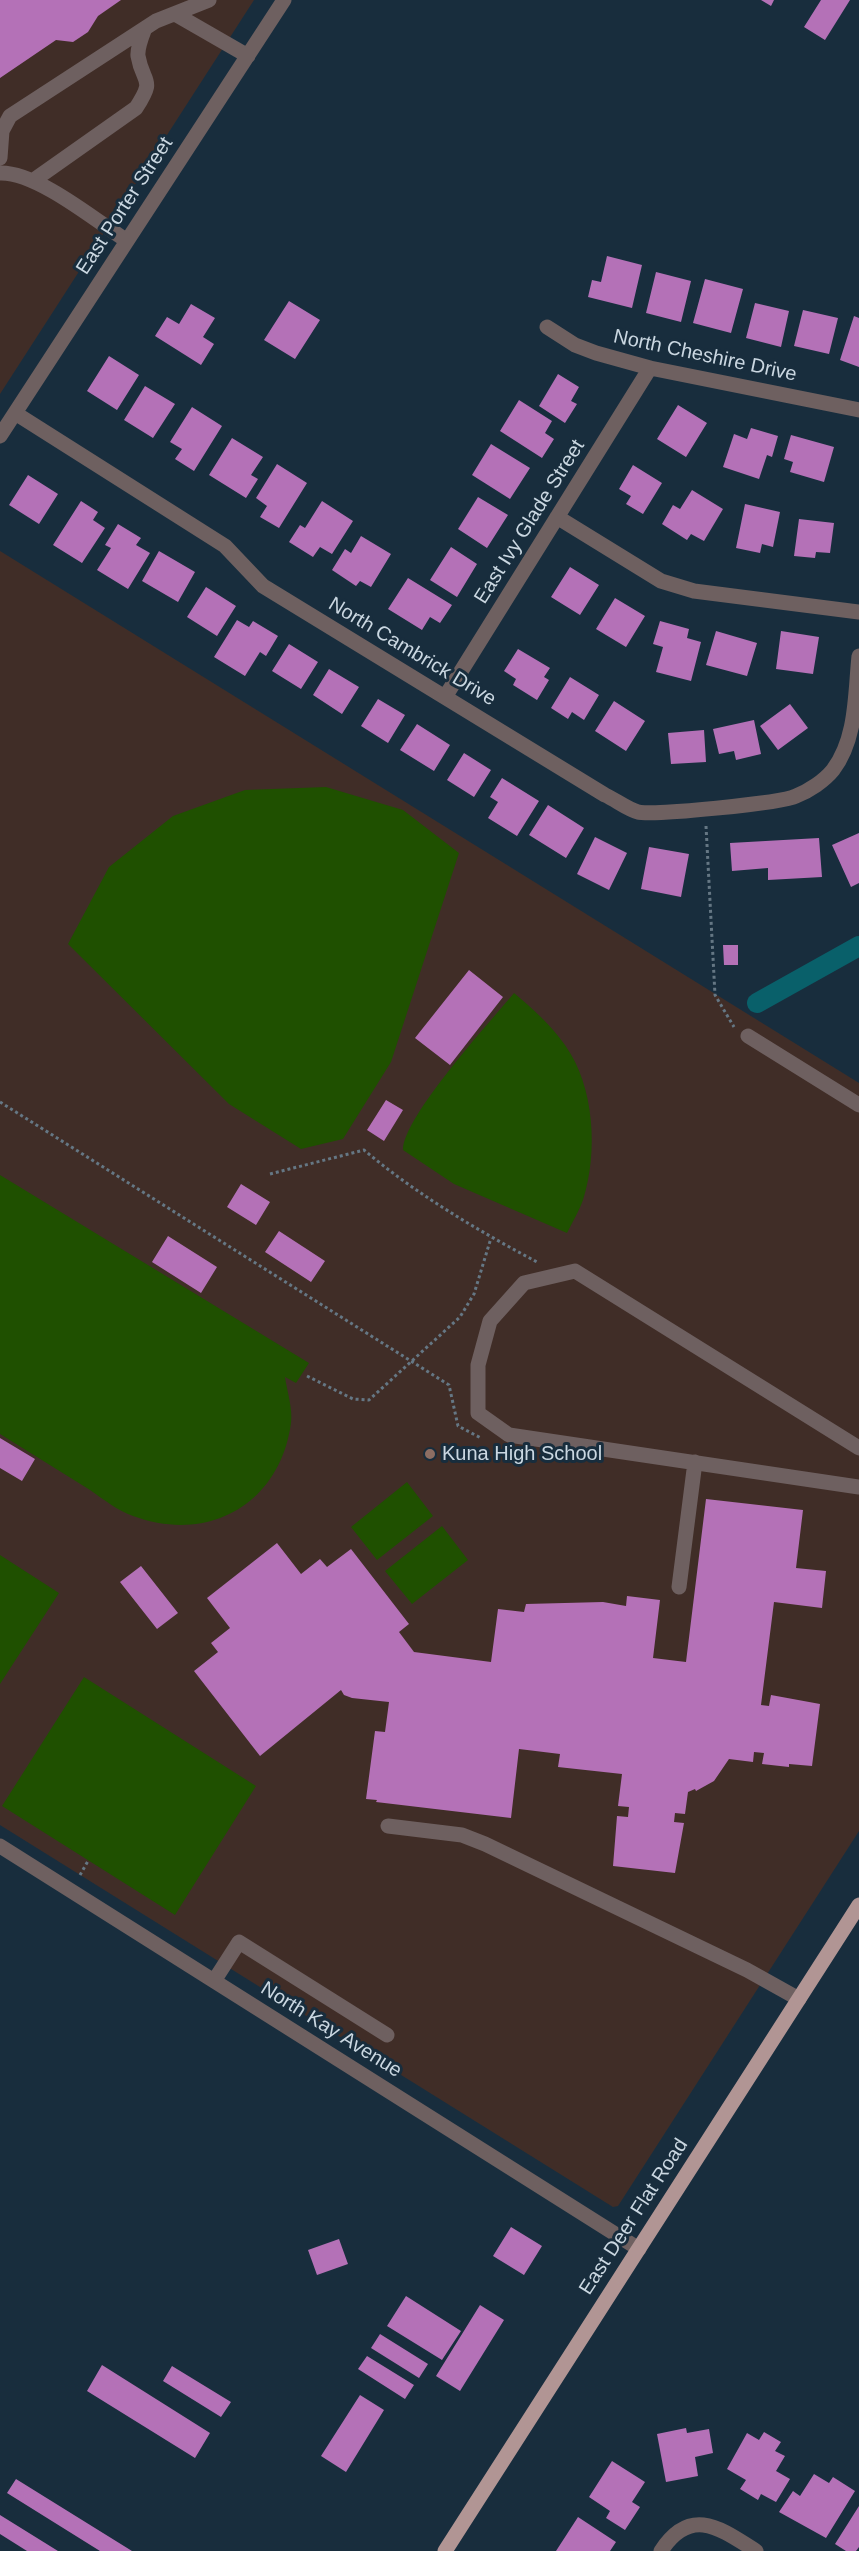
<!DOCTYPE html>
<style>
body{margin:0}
canvas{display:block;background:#182d3d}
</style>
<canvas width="859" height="2551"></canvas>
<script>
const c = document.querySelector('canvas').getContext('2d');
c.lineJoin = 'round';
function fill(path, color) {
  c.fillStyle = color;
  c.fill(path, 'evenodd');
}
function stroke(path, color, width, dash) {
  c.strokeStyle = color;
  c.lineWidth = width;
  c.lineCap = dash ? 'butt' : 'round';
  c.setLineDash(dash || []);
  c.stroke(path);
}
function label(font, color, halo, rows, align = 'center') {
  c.font = font + ' Arial,sans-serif';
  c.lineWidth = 6;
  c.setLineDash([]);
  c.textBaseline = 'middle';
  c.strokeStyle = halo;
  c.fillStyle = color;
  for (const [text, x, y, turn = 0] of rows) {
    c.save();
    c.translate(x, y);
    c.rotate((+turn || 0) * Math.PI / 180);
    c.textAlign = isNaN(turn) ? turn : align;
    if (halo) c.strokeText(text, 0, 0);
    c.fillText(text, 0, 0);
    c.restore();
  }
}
fill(new Path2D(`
 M0 0H254L0 394Z
 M0 551 859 1083V1831L618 2206 613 2207 0 1825Z`), '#402d27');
fill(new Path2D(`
 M326 787 403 810 459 853 391 1062 343 1139 301 1149 229 1104 68 944 109 867 173 816 245 790Z
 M514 993C533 1009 551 1025 565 1045 595 1087 598 1153 583 1200 579 1211 572 1223 567 1233L454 1184 403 1150C403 1117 490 1022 514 993Z
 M0 1175 309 1363 296 1383 285 1377C287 1391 293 1409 291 1423 280 1504 209 1544 133 1516 118 1511 103 1499 90 1490 60 1471 30 1453 0 1434Z
 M407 1482 433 1516 377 1560 351 1527Z
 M442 1526 468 1560 412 1604 385 1571Z
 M0 1555 59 1593 0 1684Z
 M84 1677 256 1786 175 1915 2 1806Z`), '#1f5000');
stroke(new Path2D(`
 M757 1003 859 946`), '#09606a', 20);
fill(new Path2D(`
 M0 0H121L98 16 88 32 73 42 56 40 0 78Z
 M761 0H774L771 6Z
 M821 0H850L825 40 804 27Z
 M607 256 642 265 632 308 588 297 592 280 601 282Z
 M656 272 691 281 681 322 646 313Z
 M705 279 743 289 731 333 693 323Z
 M289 301 320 320 295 359 264 340Z
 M755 303 789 311 781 347 746 338Z
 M191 304 215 318 203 337 214 344 201 365 155 336 167 317 179 324Z
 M803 310 838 318 829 354 794 346Z
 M854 316 859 318V367L840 360Z
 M109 356 139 375 117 410 87 391Z
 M558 374 579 387 571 401 577 404 565 423 539 406Z
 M145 386 175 404 153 438 124 420Z
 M519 400 552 421 545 433 554 439 542 458 500 431Z
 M678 405 707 423 686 457 657 439Z
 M192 407 222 426 194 471 175 459 182 449 170 442Z
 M751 428 778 436 772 457 767 455 759 479 723 467 734 434 747 439Z
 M791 435 834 447 824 482 790 472 793 462 784 459Z
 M232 438 263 457 251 475 258 479 246 498 209 475Z
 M491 444 530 468 510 499 472 475Z
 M277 464 307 483 279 528 260 517 267 506 256 498Z
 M633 465 662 483 643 514 626 504 631 496 619 489Z
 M28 475 58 494 39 524 9 505Z
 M692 490 723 509 704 541 691 534 687 540 662 524 673 505 680 509Z
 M478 497 508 515 487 548 458 529Z
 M81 501 98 512 93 520 105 528 82 563 53 545Z
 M322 501 353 521 332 554 320 547 313 557 289 542 300 525 305 528Z
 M745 504 780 512 773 547 762 544 760 553 736 548Z
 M799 519 834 523 830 553 816 552 815 558 794 556Z
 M118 524 141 538 136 545 150 553 128 589 97 570 111 548 105 545Z
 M361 536 391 554 371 587 360 581 356 586 332 570 345 549 351 553Z
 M451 547 477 564 457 597 430 580Z
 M159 551 195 572 178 602 142 581Z
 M570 567 599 585 580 615 551 597Z
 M408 578 452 605 440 623 430 617 422 630 388 609Z
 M206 587 236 606 217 636 187 617Z
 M615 598 645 616 626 647 596 629Z
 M237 620 249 627 253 621 278 636 266 656 260 652 245 676 214 657Z
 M660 621 689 629 687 638 701 642 691 681 656 672 663 647 653 644Z
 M716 631 757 643 747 676 706 665Z
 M781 631 819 637 813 674 776 669Z
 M289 644 318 662 301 689 272 671Z
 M518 649 550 668 544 677 549 680 537 700 513 685 516 679 504 671Z
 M329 669 359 687 342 714 313 695Z
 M570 677 599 695 584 720 572 712 568 719 551 708Z
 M378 699 405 715 388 743 361 726Z
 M614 701 645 721 626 751 595 731Z
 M790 704 808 728 778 750 760 726Z
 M754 720 761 754 736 760 734 751 719 754 713 729Z
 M417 724 450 745 434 771 400 750Z
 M704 730 706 762 671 764 668 733Z
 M464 753 491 770 474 797 447 780Z
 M502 778 539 801 517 836 488 818 498 802 490 797Z
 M548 805 584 828 566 858 529 835Z
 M859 833V883L851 887 832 845Z
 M595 837 627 853 609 890 577 874Z
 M819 838 822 877 768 880V868L732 871 730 843Z
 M649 847 689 854 681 897 641 889Z
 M723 945H738V965H724Z
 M469 970 503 997 450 1065 415 1038Z
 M386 1100 403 1110 384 1141 367 1130Z
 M241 1184 270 1202 256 1225 227 1207Z
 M279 1231 325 1261 311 1282 265 1252Z
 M168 1236 217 1267 201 1293 152 1262Z
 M0 1438 35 1459 22 1481 0 1468Z
 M706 1499 803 1510 796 1568 826 1571 822 1608 774 1602 761 1705 769 1706 771 1695 820 1704 812 1766 789 1764V1767L762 1764 764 1753 754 1752 753 1762 729 1759 714 1781 696 1791 695 1789 688 1792 685 1814 675 1813 674 1822 684 1823 675 1873 613 1866 617 1816 628 1817 629 1807 618 1806 622 1774 558 1767 560 1754 519 1749 511 1818 376 1802 377 1800 366 1799 375 1731 385 1732 389 1702 352 1698 344 1695 341 1690 260 1756 194 1671 218 1652 211 1643 230 1628 207 1598 277 1543 301 1574 320 1559 327 1567 351 1549 409 1624 399 1632 414 1652 491 1662 498 1609 524 1612 526 1604 603 1602 626 1606 627 1596 660 1600 653 1658 686 1662Z
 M141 1566 178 1613 157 1629 120 1582Z
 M511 2227 542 2246 524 2275 493 2256Z
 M339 2239 348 2264 317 2275 308 2250Z
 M406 2296 461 2331 442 2360 387 2326Z
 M480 2305 504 2320 460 2391 436 2376Z
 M380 2334 428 2364 419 2378 371 2348Z
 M367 2356 414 2385 405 2399 358 2369Z
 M102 2365 210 2433 195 2458 87 2391Z
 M172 2366 231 2402 221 2417 163 2381Z
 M360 2395 384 2410 346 2472 321 2456Z
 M686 2428 687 2433 709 2429 713 2453 695 2457 698 2476 666 2482 657 2434Z
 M764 2432 781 2442 775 2451 785 2456 776 2471 790 2479 776 2502 761 2494 758 2500 740 2489 746 2480 727 2469 747 2433 759 2440Z
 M612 2461 645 2482 632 2502 640 2507 625 2530 606 2518 610 2511 589 2497Z
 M814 2474 829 2483 833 2477 855 2491 826 2538 779 2512 793 2491 800 2496Z
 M16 2479 132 2551H100L7 2493Z
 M859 2506V2547L856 2551H846L835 2544Z
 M0 2515 58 2551H27L0 2534Z
 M578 2517 616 2542 610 2551H556Z`), '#b471b7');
stroke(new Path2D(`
 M706 826 715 995 734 1027
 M0 1102 449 1385 458 1426 481 1438
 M270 1174 364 1150C416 1194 477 1230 537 1262
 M307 1376 353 1399 369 1400 460 1317 474 1294 491 1238
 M80 1875 88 1861`), '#657784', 3, [3, 3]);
stroke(new Path2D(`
 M175 14 248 56
 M0 158 2 131 10 116 156 21 209 0
 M0 173C37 172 95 220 127 241
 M34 180 136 108C156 77 143 85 138 56 137 48 142 36 145 28
 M547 327 575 345 596 353 650 368 859 410
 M15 413 225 546 263 586 605 795C616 800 627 809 638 812 651 816 782 803 796 796 809 791 824 781 833 770 857 738 855 694 859 656
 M0 436 284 0
 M557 517 661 581 694 591 859 612
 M445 697 650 368
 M748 1036 859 1105
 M859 1448 575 1271 524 1283 490 1321 478 1365V1413L509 1435 859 1487
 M679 1587 695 1462
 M388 1826 462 1835 485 1844 747 1970 799 1999
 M0 1846 639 2249
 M214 1981 239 1942 387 2035
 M661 2551C691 2505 721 2529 756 2551`), '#6e6060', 15);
stroke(new Path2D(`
 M445 2551 859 1905`), '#b19594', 15);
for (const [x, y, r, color] of [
 [430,1454,6,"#8d6e63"]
]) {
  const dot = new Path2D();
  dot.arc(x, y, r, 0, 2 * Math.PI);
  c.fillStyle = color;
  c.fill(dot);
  stroke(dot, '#182d3d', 2);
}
label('20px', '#cad7e1', '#182d3d', [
 ["East Porter Street",125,206,-57],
 ["North Cheshire Drive",705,356,12],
 ["East Ivy Glade Street",530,522,-58],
 ["North Cambrick Drive",412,652,31],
 ["North Kay Avenue",331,2030,32],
 ["East Deer Flat Road",634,2217,-57]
]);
label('20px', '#cad7e1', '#182d3d', [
 ["Kuna High School",442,1454]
], 'left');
</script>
